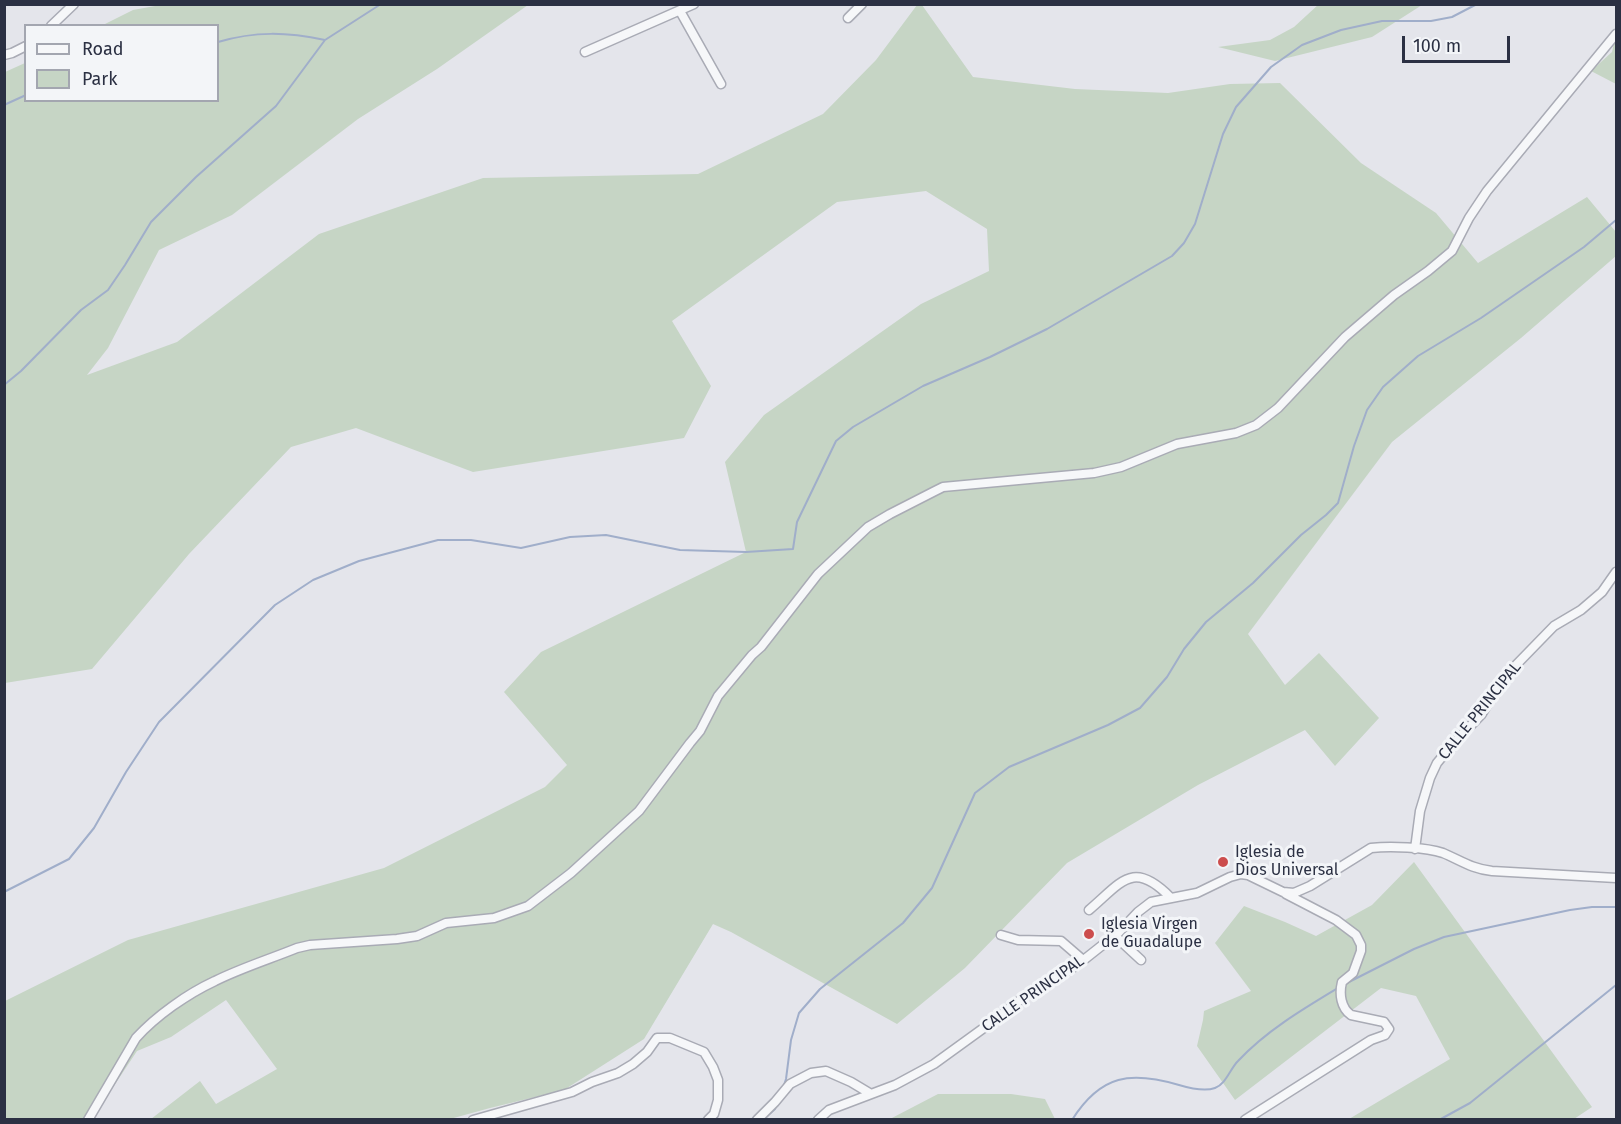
<!DOCTYPE html>
<style>
body{margin:0}
#map{position:relative;width:1621px;height:1124px;overflow:hidden;background:#e4e5eb;font-family:"Fira Sans",sans-serif}
canvas{display:block}
.frame{position:absolute;inset:0;border:6px solid #2b3043;pointer-events:none}
.legend{position:absolute;left:24px;top:24px;width:195px;height:78px;box-sizing:border-box;background:#f3f5f8;border:2px solid #a3a6b0;margin:0;padding:8px 10px;list-style:none;font-size:18px;color:#2b3043}
.legend li{display:flex;align-items:center;gap:12px;height:30px}
.legend b{width:30px;border:2px solid #a3a6b0}
.scale{position:absolute;left:1402px;top:36px;width:108px;height:27px;box-sizing:border-box;border:3px solid #2b3043;border-top:0;padding-left:8px;font-size:18px;line-height:21px;white-space:nowrap;color:#2b3043;-webkit-text-stroke:4px #f3f5f8;paint-order:stroke}
</style>
<div id="map">
<canvas width="1621" height="1124"></canvas>
<div class="frame"></div>
<ul class="legend">
<li><b style="height:8px;background:#f6f7f9"></b>Road</li>
<li><b style="height:16px;background:#c6d5c5"></b>Park</li>
</ul>
<div class="scale">100 m</div>
</div>
<script>
const c = document.querySelector('canvas').getContext('2d');
c.lineJoin = 'round';
function fill(path, color) {
  c.fillStyle = color;
  c.fill(path, 'evenodd');
}
function stroke(path, color, width, dash) {
  c.strokeStyle = color;
  c.lineWidth = width;
  c.lineCap = dash ? 'butt' : 'round';
  c.setLineDash(dash || []);
  c.stroke(path);
}
function label(font, color, halo, rows, align = 'center') {
  c.font = font + ' "Fira Sans",sans-serif';
  c.lineWidth = 6;
  c.setLineDash([]);
  c.textBaseline = 'middle';
  c.strokeStyle = halo;
  c.fillStyle = color;
  for (const [text, x, y, turn = 0] of rows) {
    c.save();
    c.translate(x, y);
    c.rotate((+turn || 0) * Math.PI / 180);
    c.textAlign = isNaN(turn) ? turn : align;
    if (halo) c.strokeText(text, 0, 0);
    c.fillText(text, 0, 0);
    c.restore();
  }
}
fill(new Path2D(`
 M166 4 528 5 437 69 358 119 232 215 159 250 108 348 87 375 177 342 319 234 483 178 698 174 823 114 876 60 917 5H922L973 77 1075 89 1168 93 1230 84 1280 83 1361 163 1436 213 1478 263 1587 197 1616 232V256L1521 338 1392 442 1248 634 1285 685 1319 653 1379 718 1335 766 1305 730 1198 785 1067 863 965 968 897 1024 731 932 713 924 644 1039 564 1090 490 1108 450 1119H151L200 1081 216 1104 277 1069 226 1000 171 1037 137 1051 92 1119H5V1001L128 940 384 868 545 787 567 765 504 692 541 652 746 552 725 462 764 415 921 304 989 271 987 229 926 191 837 202 672 321 711 386 684 438 473 472 356 428 291 447 189 554 92 669 5 683V72L25 63 26 100H218V26L103 25 133 10Z
 M1319 4 1422 5 1372 37 1275 61 1218 47 1270 40 1294 27Z
 M1616 33V84L1591 71 1612 52Z
 M1414 862 1592 1107 1574 1119H1349L1450 1059 1416 996 1381 988 1235 1100 1197 1046 1203 1020 1204 1011 1251 991 1215 943 1244 906 1285 922 1316 936 1372 905Z
 M938 1094H1011L1045 1099 1055 1119H890Z`), '#c6d5c5');
stroke(new Path2D(`
 M218 42C255 31 287 32 325 40
 M4 105 26 95
 M4 385 21 371 81 310 108 290 125 265 151 222 196 177 276 106 325 40 381 4
 M4 892 69 859 94 828 126 772 159 722 275 605 313 580 359 561 438 540H471L521 548 570 537 606 535 680 550 746 552 793 549 797 522 836 441 853 427 923 386 990 357 1047 329 1172 256 1184 243 1195 224 1223 134 1236 107 1271 67 1302 45 1341 30 1382 21H1431L1452 17 1477 4
 M1345 984 1414 949 1444 937 1570 910 1592 907H1616
 M784 1085 786 1079 791 1040 799 1013 820 989 903 923 932 888 975 793 1009 767 1108 725 1140 708 1167 677 1184 649 1206 622 1253 583 1301 535 1326 515 1338 503 1354 446 1367 410 1383 387 1418 356 1481 318 1584 247 1616 220
 M765 1118 775 1109 777 1104
 M1072 1120C1101 1074 1131 1071 1179 1085 1189 1088 1204 1092 1215 1088 1226 1084 1230 1069 1238 1061 1266 1031 1303 1009 1338 988
 M1439 1120 1470 1103 1616 985`), '#a0aeca', 2);
const minor = new Path2D(`
 M680 11 721 84
 M848 18 862 4
 M51 26 74 4
 M585 52 694 4
 M4 55 12 53 26 46
 M1415 849 1420 811 1430 778 1437 763 1452 745 1481 715 1497 689 1517 664 1554 626 1581 610 1602 592 1616 572
 M1089 910C1122 882 1133 859 1171 898
 M1001 935 1018 940 1061 941 1083 960
 M1114 935 1141 960
 M88 1120 136 1038C156 1016 187 994 215 981 241 968 270 959 297 948L310 945 397 939 417 936 446 923 494 918 528 906 571 873 639 811 690 743 700 731 718 696 752 655 761 647 818 574 868 527 890 514 935 491 943 487 1094 473 1121 467 1177 444 1236 433 1256 425 1278 408 1345 337 1394 295 1428 271 1452 251 1469 218 1487 191 1616 34
 M473 1120 572 1092 592 1082 618 1073 633 1064 647 1052 657 1038H670L704 1052 713 1067 718 1080V1100L714 1114 708 1120
 M757 1120 775 1102 790 1084 811 1073 826 1071 851 1082 871 1094
 M818 1120 829 1110 895 1085 934 1064 992 1022 1033 990 1076 966 1119 932 1138 912 1151 902 1197 893 1230 877 1241 874 1248 875 1283 892 1294 893 1310 886 1371 848C1389 846 1426 847 1443 853 1460 860 1472 869 1492 871L1616 878
 M1245 1120 1371 1040 1385 1035 1389 1029 1384 1022 1351 1015C1341 1008 1339 994 1342 982L1353 973 1361 951V945L1356 935 1336 920 1286 894`);
stroke(minor, '#a9abb5', 11);
stroke(minor, '#f6f7f9', 8);
for (const [x, y, r, color] of [
 [1223,862,6,"#cc4d4d"],
 [1089,934,6,"#cc4d4d"]
]) {
  const dot = new Path2D();
  dot.arc(x, y, r, 0, 2 * Math.PI);
  c.fillStyle = color;
  c.fill(dot);
  stroke(dot, '#f3f5f8', 2);
}
label('16px', '#2b3043', '#f3f5f8', [
 ["CALLE PRINCIPAL",1480,711,-51],
 ["CALLE PRINCIPAL",1033,994,-35]
]);
label('16px', '#2b3043', '#f3f5f8', [
 ["Iglesia de",1235,853],
 ["Dios Universal",1235,871],
 ["Iglesia Virgen",1101,925],
 ["de Guadalupe",1101,943]
], 'left');
</script>
